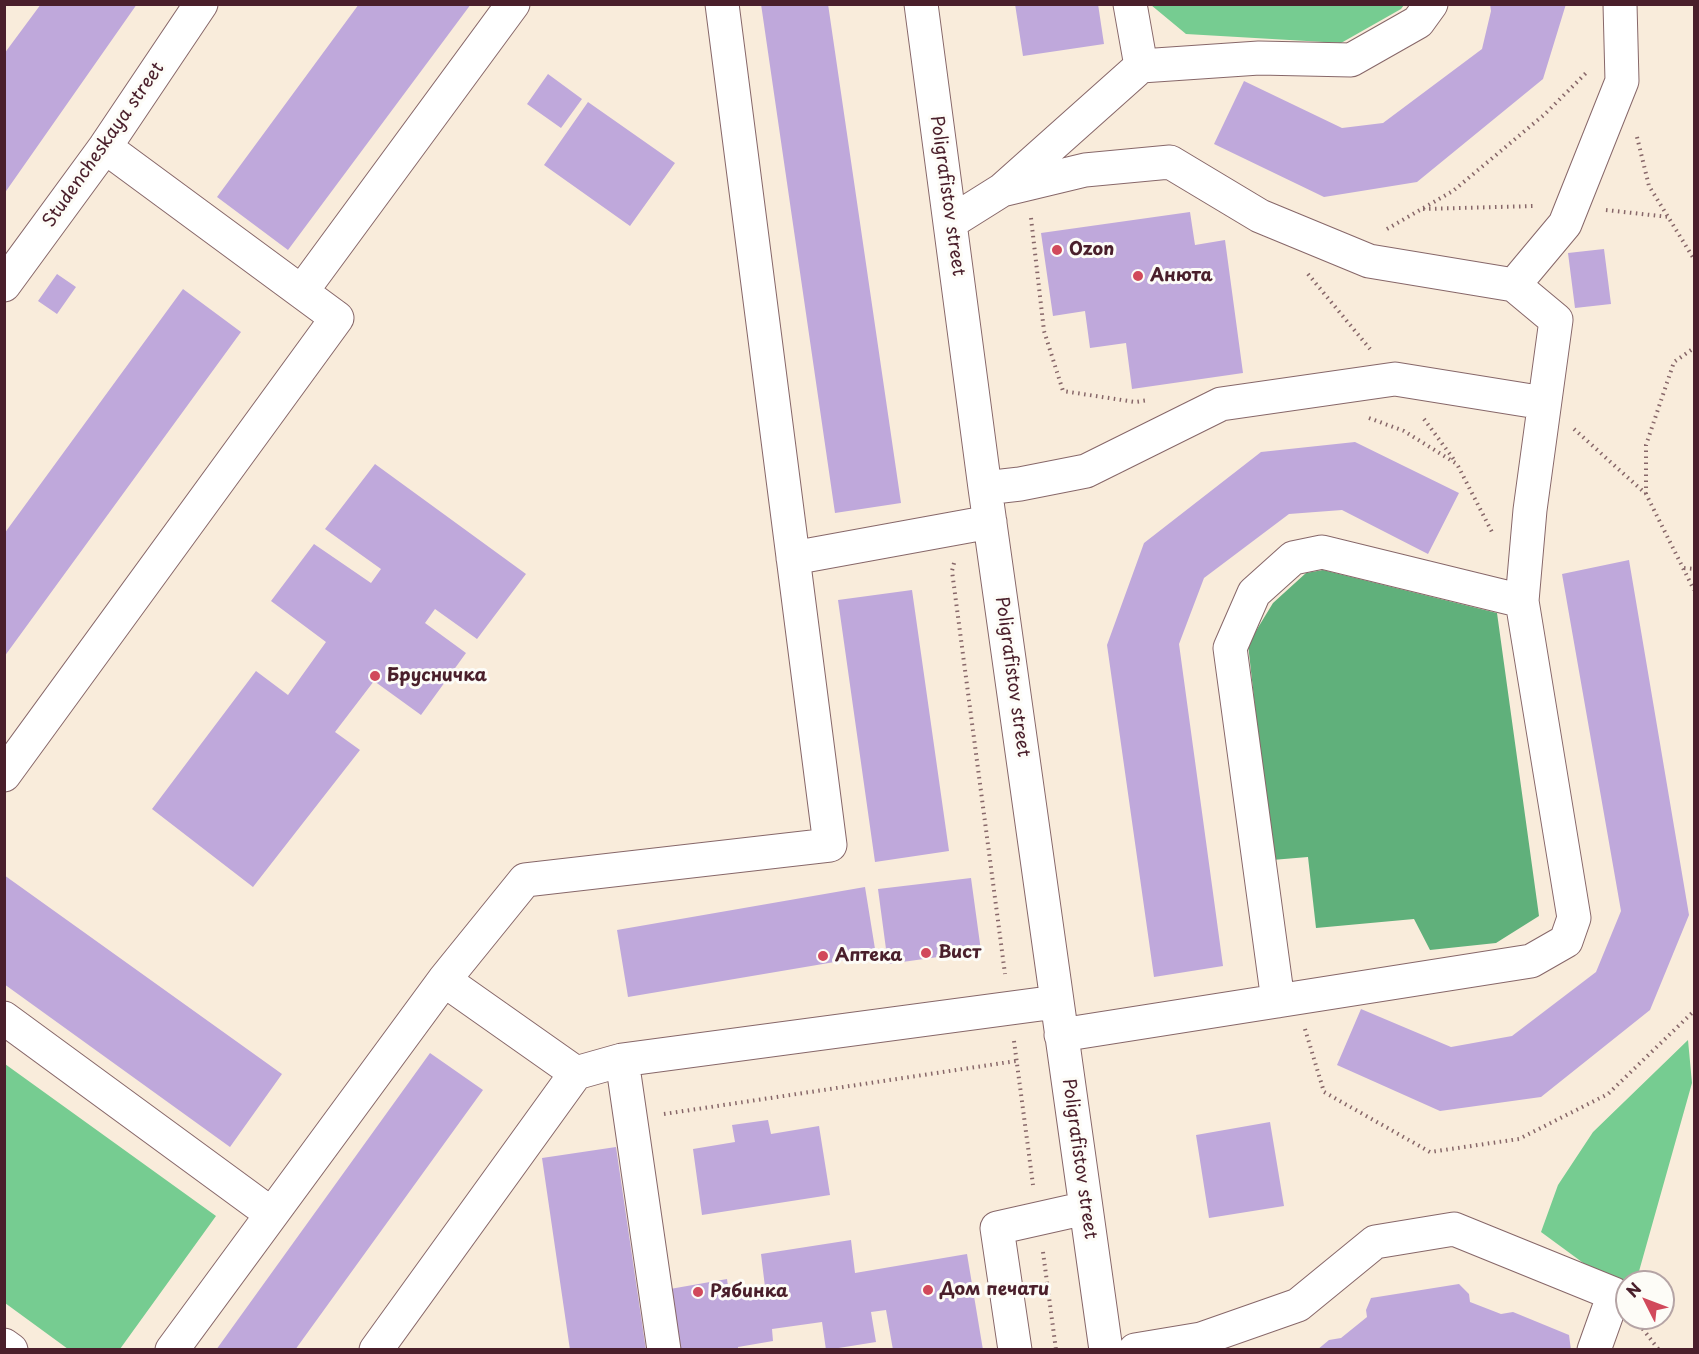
<!DOCTYPE html>
<meta charset="utf-8">
<style>
body{margin:0}
#map{position:relative;width:1699px;height:1354px;overflow:hidden;background:#f9ecdb;font-family:"Playpen Sans",sans-serif}
canvas{display:block}
.frame{position:absolute;inset:0;border:6px solid #4a1f2b;pointer-events:none}
.north{position:absolute;left:1615px;top:1270px;width:60px;height:60px;box-sizing:border-box;background:#fdfcf7;border:2px solid #b5a4a5;border-radius:50%;rotate:312deg;font-size:16px;font-weight:700;line-height:24px;text-align:center;color:#4a1f2b}
.north::after{content:'';display:block;margin:auto;width:21px;height:27px;background:#d1495b;clip-path:polygon(50% 0,100% 100%,50% 72%,0 100%)}
</style>
<div id="map">
<canvas width="1699" height="1354"></canvas>
<div class="frame"></div>
<div class="north">N</div>
</div>
<script>
const c = document.querySelector('canvas').getContext('2d');
c.lineJoin = 'round';
function fill(path, color) {
  c.fillStyle = color;
  c.fill(path, 'evenodd');
}
function stroke(path, color, width, dash) {
  c.strokeStyle = color;
  c.lineWidth = width;
  c.lineCap = dash ? 'butt' : 'round';
  c.setLineDash(dash || []);
  c.stroke(path);
}
function label(font, color, halo, rows, align = 'center') {
  c.font = font + ' "Playpen Sans",sans-serif';
  c.lineWidth = 6;
  c.setLineDash([]);
  c.textBaseline = 'middle';
  c.strokeStyle = halo;
  c.fillStyle = color;
  for (const [text, x, y, turn = 0] of rows) {
    c.save();
    c.translate(x, y);
    c.rotate((+turn || 0) * Math.PI / 180);
    c.textAlign = isNaN(turn) ? turn : align;
    if (halo) c.strokeText(text, 0, 0);
    c.fillText(text, 0, 0);
    c.restore();
  }
}
fill(new Path2D(`
 M1151 5H1404L1401 9 1341 43 1186 34Z
 M1688 1040 1692 1083 1636 1282H1627V1287H1616L1541 1232 1558 1185 1593 1132Z
 M5 1064 216 1216 120 1349H68L5 1303Z`), '#76cc91');
fill(new Path2D(`
 M1323 570 1497 613 1539 916 1496 943 1430 950 1414 919 1316 928 1308 857 1272 860 1248 644 1273 603 1306 573Z`), '#60b07b');
fill(new Path2D(`
 M41 4H137L4 194V54Z
 M359 4H471L288 250 217 197Z
 M761 4H828L901 503 835 513Z
 M1015 4H1098L1104 44 1023 56Z
 M1490 4H1566L1543 79 1417 182 1324 197 1214 144 1244 81 1342 128 1383 123 1482 49 1491 11Z
 M548 74 582 99 561 128 527 104Z
 M588 102 675 163 630 226 544 165Z
 M1190 212 1195 245 1225 240 1243 373 1132 389 1126 343 1090 348 1085 311 1053 316 1041 233Z
 M1604 249 1611 304 1575 308 1568 253Z
 M57 274 76 287 57 314 38 301Z
 M183 289 241 332 4 657V534Z
 M1355 442 1459 493 1428 554 1342 510 1289 514 1204 578 1179 644 1223 966 1154 977 1107 645 1144 543 1261 452Z
 M375 464 526 574 477 639 435 609 425 623 466 653 421 715 374 681 335 732 360 750 253 887 152 809 256 671 288 695 326 642 271 601 314 544 371 583 381 569 325 529Z
 M1629 560 1689 915 1650 1010 1541 1097 1440 1111 1337 1065 1361 1009 1451 1047 1512 1036 1596 972 1621 911 1562 574Z
 M912 590 949 851 875 862 838 600Z
 M4 875 282 1074 230 1147 4 984Z
 M971 878 981 951 888 964 878 889Z
 M865 887 876 955 628 997 617 930Z
 M430 1053 483 1090 295 1350H216Z
 M768 1120 771 1134 819 1126 830 1195 702 1215 693 1149 735 1142 732 1125Z
 M1270 1122 1284 1206 1209 1218 1196 1135Z
 M616 1147 646 1350H570L542 1158Z
 M851 1240 855 1273 967 1254 983 1350H893L886 1310 871 1312 876 1342 826 1350 822 1322 772 1329 773 1341 738 1347V1350H681L670 1289 727 1279 729 1294 765 1287 761 1254Z
 M1459 1284 1469 1294 1470 1302 1501 1314 1513 1312 1569 1335 1571 1350H1317L1329 1340 1341 1338 1367 1317 1366 1310 1371 1298Z`), '#bfa8db');
const minor = new Path2D(`
 M921 4 985 488 1106 1350
 M1130 4 1141 66 1259 58 1351 60 1418 22 1431 4
 M1002 190 1085 170 1170 162 1260 216 1369 261 1514 285 1556 320 1530 510 1522 601 1574 918 1566 941 1531 961 1061 1035
 M951 222 1002 190 1141 66
 M4 285 105 147 201 4
 M1514 285 1565 224 1622 81 1620 4
 M302 291 513 4
 M985 488 1020 484 1086 471 1221 404 1395 379 1544 403
 M793 558 990 522
 M4 775 337 318 105 147
 M1278 1001 1230 648 1254 593 1293 558 1322 552 1522 601
 M4 1018 270 1213
 M622 1060 664 1350
 M576 1073 444 980 525 880 830 845 722 4
 M4 1345 11 1350
 M172 1350 444 980
 M376 1350 576 1073 622 1060 1056 1002
 M1015 1350 997 1228 1086 1208
 M1135 1350 1201 1339 1298 1305 1375 1242 1454 1229 1614 1294 1594 1350`);
stroke(minor, '#876769', 35);
stroke(new Path2D(`
 M1637 137 1649 186 1694 259
 M1423 209 1535 206
 M1606 210 1669 217
 M1031 218 1044 331 1063 391 1135 402 1149 400
 M1387 229 1453 191 1545 114 1588 71
 M1308 274 1370 349
 M1369 418 1404 431 1457 464 1493 534
 M1424 419 1455 461
 M1574 429 1646 494 1694 590
 M1646 494V445L1674 362 1694 348
 M954 563 952 571 1005 974
 M1684 568 1694 569
 M1305 1029 1324 1092 1430 1152 1519 1139 1608 1094 1694 1011
 M1014 1041 1033 1185
 M664 1114 1016 1061
 M1043 1252 1056 1350
 M1639 1324 1659 1350`), '#876769', 4, [1.5, 4.5]);
stroke(minor, '#fff', 33);
for (const [x, y, r, color] of [
 [1057,250,6,"#d1495b"],
 [1138,276,6,"#d1495b"],
 [375,676,6,"#d1495b"],
 [926,953,6,"#d1495b"],
 [823,956,6,"#d1495b"],
 [928,1290,6,"#d1495b"],
 [698,1292,6,"#d1495b"]
]) {
  const dot = new Path2D();
  dot.arc(x, y, r, 0, 2 * Math.PI);
  c.fillStyle = color;
  c.fill(dot);
  stroke(dot, '#fdfcf7', 2);
}
label('18px', '#4a1f2b', '#fdfcf7', [
 ["Studencheskaya street",104,145,-55],
 ["Poligrafistov street",947,196,82],
 ["Poligrafistov street",1012,677,82],
 ["Poligrafistov street",1079,1159,82]
]);
label('bold 18px', '#4a1f2b', '#fdfcf7', [
 ["Ozon",1069,250],
 ["Анюта",1150,276],
 ["Брусничка",387,676],
 ["Вист",938,953],
 ["Аптека",835,956],
 ["Дом печати",940,1290],
 ["Рябинка",710,1292]
], 'left');
</script>
